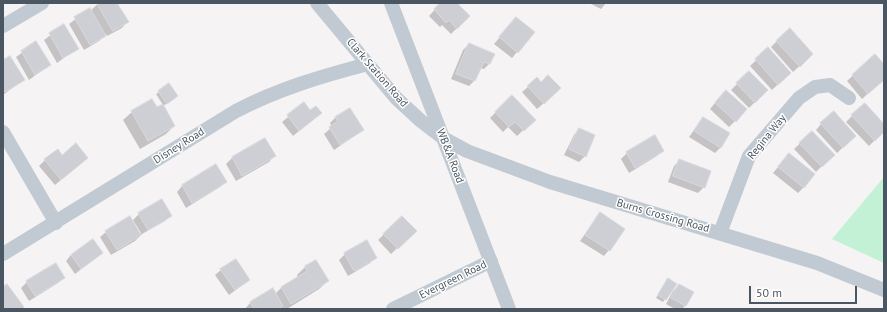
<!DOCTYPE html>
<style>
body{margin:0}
#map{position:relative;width:887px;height:312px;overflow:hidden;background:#f5f3f3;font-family:"PT Sans",sans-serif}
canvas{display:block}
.frame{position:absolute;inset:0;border:4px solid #4a5661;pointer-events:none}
.scale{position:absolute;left:749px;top:286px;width:108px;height:18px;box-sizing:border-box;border:2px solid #4a5661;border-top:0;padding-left:5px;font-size:12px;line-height:14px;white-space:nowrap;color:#4a5661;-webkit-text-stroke:3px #fff;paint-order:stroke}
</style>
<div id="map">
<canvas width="887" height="312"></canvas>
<div class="frame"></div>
<div class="scale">50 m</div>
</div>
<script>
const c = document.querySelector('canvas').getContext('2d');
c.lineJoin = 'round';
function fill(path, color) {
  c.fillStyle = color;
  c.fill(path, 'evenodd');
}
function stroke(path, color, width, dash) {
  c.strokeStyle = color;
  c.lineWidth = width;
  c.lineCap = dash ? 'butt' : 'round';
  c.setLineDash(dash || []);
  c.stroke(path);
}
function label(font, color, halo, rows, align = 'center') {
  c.font = font + ' "PT Sans",sans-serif';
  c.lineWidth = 3;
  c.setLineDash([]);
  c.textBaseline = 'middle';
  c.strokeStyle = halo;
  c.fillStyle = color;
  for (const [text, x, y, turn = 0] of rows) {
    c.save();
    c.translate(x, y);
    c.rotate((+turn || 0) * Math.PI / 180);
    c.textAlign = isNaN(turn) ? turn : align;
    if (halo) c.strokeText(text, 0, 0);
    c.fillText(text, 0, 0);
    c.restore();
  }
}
fill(new Path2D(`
 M884 177V263L832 239Z`), '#c3f1d5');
fill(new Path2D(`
 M99 3H116L127 22 122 28 107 36 106 34 99 41 84 50 69 24 89 9 90 11Z
 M441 3H456L469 16 451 34 442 25 440 27 429 16Z
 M589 3H606L601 9Z
 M511 24 517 52 512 58 494 44Z
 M64 25 77 48 57 63 44 40Z
 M777 41 806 60 793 72 771 47Z
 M36 43 49 65 29 80 16 57Z
 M469 44 489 64 484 69 480 68 474 81 469 86 451 79 463 50Z
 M768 49 790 73 772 90 750 66Z
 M875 55 884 65V79L862 99 847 81Z
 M3 61 23 80 3 95Z
 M749 72 767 90 749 108 731 90Z
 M528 87 554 94 537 109 522 92Z
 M159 92 174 99 163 106 174 126 166 134 140 149 123 120 132 112 157 109 163 105 156 94Z
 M512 96 534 120 517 136 508 127 503 132 490 118Z
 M720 97 735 121 729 127 710 109Z
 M304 104 310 112 321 113 293 136 282 122Z
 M349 109 363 130 334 150 324 134 332 127 330 123 335 118Z
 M852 116 884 125V131L869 146 846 122Z
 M703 118 721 147 715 153 689 137Z
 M821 124 855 136 837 153 816 130Z
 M579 129 585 156 579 162 564 155 574 135Z
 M812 132 833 155 816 172 794 149Z
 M265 140 274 156 269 162 236 181 226 164 232 158Z
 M663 151 657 156 629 173 621 159 627 153Z
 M789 154 804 187 798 193 773 173Z
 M62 156 87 158 55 185 39 166 45 160Z
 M680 160 704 187 698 193 668 182 674 166Z
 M215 166 225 182 220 187 186 208 177 192 182 186Z
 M139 214 171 216 165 221 142 234 135 241 111 255 100 237 106 232 140 234 141 233 133 220Z
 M600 214 609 250 604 256 580 241Z
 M402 217 415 231 391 254 378 240Z
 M102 253 75 274 66 261 71 255Z
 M345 254 376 257 370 263 348 276 339 260Z
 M315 261 328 281 319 289 287 309H281L280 307 278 309H245L250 303 272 290 275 294 281 288 298 278 297 275 305 267Z
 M221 270 249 280 229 295 215 275Z
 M64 277 58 283 29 301 21 288 27 282Z
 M666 282 676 284 663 302 656 298Z
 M679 285 685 306 682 309H675L666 304 673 291Z`), '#0003');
const building = new Path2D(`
 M97 3H117L129 22 113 31Z
 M440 3H457L470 16 457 29 449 20 446 23 434 9Z
 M90 8 106 36 90 45 74 17Z
 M516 17 535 32 518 53 499 37Z
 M64 24 79 49 63 58 49 33Z
 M790 28 813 54 800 67 776 41Z
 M36 41 51 65 35 75 21 51Z
 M469 43 495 54 490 64 484 62 475 81 456 74Z
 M768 47 791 73 778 85 755 59Z
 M875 54 884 64V80L868 94 852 75Z
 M10 56 25 80 5 92 3 88V60Z
 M749 71 768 90 755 103 736 83Z
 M548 75 561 88 544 104 527 86 537 77 541 82Z
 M169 83 178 96 167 104 158 91Z
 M726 90 747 109 736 122 715 103Z
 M512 95 536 120 524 131 515 122 509 127 495 112Z
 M152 99 157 107 163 104 175 126 148 141 131 111Z
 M304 102 310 110 316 106 322 113 299 131 287 115Z
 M865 103 884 124V132L875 141 851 115Z
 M350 108 364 130 340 145 329 127 338 121 335 117Z
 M834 111 856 136 843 148 820 123Z
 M703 117 730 133 721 148 694 131Z
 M579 128 595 135 586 157 569 149Z
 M812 131 835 155 822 167 799 143Z
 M655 135 664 151 635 168 626 152Z
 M265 138 276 156 242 176 232 157Z
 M76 143 88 158 61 180 44 159 58 149 62 155Z
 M789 153 815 174 804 188 778 167Z
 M679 159 711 171 705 188 673 176Z
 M216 164 227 182 192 203 182 185Z
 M162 199 172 216 148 230 138 213Z
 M600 212 625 229 610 251 585 235Z
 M130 216 141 235 117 250 105 231Z
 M402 216 417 231 398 249 383 234Z
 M93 239 103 253 81 269 71 255Z
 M367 240 377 258 354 271 344 253Z
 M236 259 250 280 235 290 220 269Z
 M316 260 329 281 291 304 281 287 307 271 305 266Z
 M56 263 65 278 35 296 26 281Z
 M668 278 677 284 666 300 658 295Z
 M7 284 24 307 22 309H3V287Z
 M679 284 694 292 686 306 671 298Z
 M273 288 283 306 277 309H254L250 302Z`);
fill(building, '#cdcfd5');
stroke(building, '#d7d9de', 1);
stroke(new Path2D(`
 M317 3 396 98 421 121 443 138 467 151 550 182 817 263 884 290
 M391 3 509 309
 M3 26 42 3
 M3 132 56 223
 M720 233 749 156 799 98 815 87 830 85 849 98
 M3 254 236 111C278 89 322 76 368 64
 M393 309 491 261`), '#c1cad2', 14);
label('11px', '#4a5661', '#fff', [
 ["Clark Station Road",377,73,49],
 ["Regina Way",767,137,-51],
 ["Disney Road",179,146,-32],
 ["WB&A Road",450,156,69],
 ["Burns Crossing Road",663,216,16],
 ["Evergreen Road",453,280,-26]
]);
</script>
